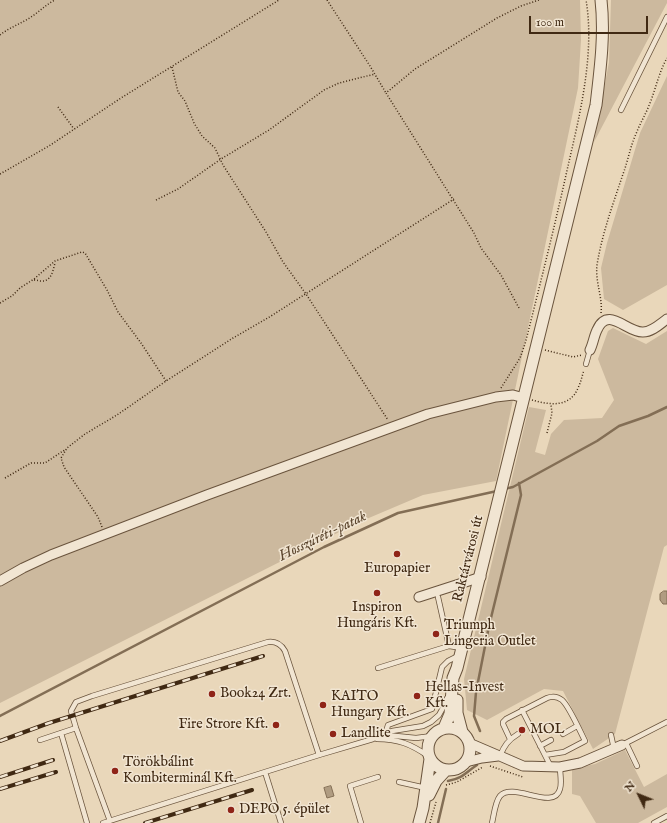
<!DOCTYPE html>
<meta charset="utf-8">
<style>
body{margin:0}
#map{position:relative;width:667px;height:823px;overflow:hidden;background:#e9d7ba;font-family:"IM FELL English",serif}
canvas{display:block}
.north{position:absolute;left:619px;top:775px;width:40px;height:40px;-webkit-text-stroke:3px #f1e5d2;paint-order:stroke;rotate:313deg;font-size:11px;font-weight:700;line-height:16px;text-align:center;color:#402913}
.north::after{content:'';display:block;margin:auto;width:14px;height:18px;background:#402913;clip-path:polygon(50% 0,100% 100%,50% 72%,0 100%)}
.scale{position:absolute;left:529px;top:16px;width:119px;height:18px;box-sizing:border-box;border:2px solid #402913;border-top:0;padding-left:5px;font-size:12px;line-height:14px;white-space:nowrap;color:#402913;-webkit-text-stroke:3px #f1e5d2;paint-order:stroke}
</style>
<div id="map">
<canvas width="667" height="823"></canvas>
<div class="north">N</div>
<div class="scale">100 m</div>
</div>
<script>
const c = document.querySelector('canvas').getContext('2d');
c.lineJoin = 'round';
function fill(path, color) {
  c.fillStyle = color;
  c.fill(path, 'evenodd');
}
function stroke(path, color, width, dash) {
  c.strokeStyle = color;
  c.lineWidth = width;
  c.lineCap = dash ? 'butt' : 'round';
  c.setLineDash(dash || []);
  c.stroke(path);
}
function label(font, color, halo, rows, align = 'center') {
  c.font = font + ' "IM FELL English",serif';
  c.lineWidth = 3;
  c.setLineDash([]);
  c.textBaseline = 'middle';
  c.strokeStyle = halo;
  c.fillStyle = color;
  for (const [text, x, y, turn = 0] of rows) {
    c.save();
    c.translate(x, y);
    c.rotate((+turn || 0) * Math.PI / 180);
    c.textAlign = isNaN(turn) ? turn : align;
    if (halo) c.strokeText(text, 0, 0);
    c.fillText(text, 0, 0);
    c.restore();
  }
}
fill(new Path2D(`
 M0 0H580L581 40 578 88 496 481 423 495 357 523 0 703Z
 M611 0H667V3L594 142 609 62Z
 M667 76V285L623 310 604 299 601 268 607 243 640 133Z
 M613 328 646 344 667 331V545L664 547 615 734 593 749 563 691 544 689 487 720 467 710 464 679 529 407 546 410 535 452 545 455 551 434 564 420 602 418 614 400 598 359 608 331Z
 M625 750 644 787 667 774V807L638 823H596L580 796 572 794V769L595 764Z`), '#ccb99e');
const water = new Path2D(`
 M664 591H667V604H663L660 600V594Z
 M331 786 334 796 327 798 324 788Z`);
fill(water, '#b09c81');
stroke(water, '#836e55', 1);
stroke(new Path2D(`
 M504 489 513 487 597 441 619 426 648 416 667 407
 M0 716 324 547 398 513 497 491
 M480 731 474 716 476 692 489 626 521 495 519 483
 M448 781C464 778 466 772 477 765
 M438 823 446 789`), '#836e55', 2.5);
const service = new Path2D(`
 M621 110 667 17
 M586 364 590 350
 M438 597 449 646
 M378 668 449 646 462 648
 M522 710 551 767
 M61 733 87 823
 M563 734 577 726
 M385 735 388 725 432 709 442 667 448 661 458 656
 M386 735 416 738 432 736
 M611 735 614 749
 M377 739C398 739 411 744 428 756
 M510 739 503 724V722L506 719 547 698C552 696 557 696 562 700 569 706 580 731 585 741L564 752 545 755
 M40 740 76 728
 M626 743 637 766
 M622 745 667 722
 M540 746 551 740
 M500 756C504 746 508 740 518 734
 M265 772 281 823
 M399 782 426 788
 M110 821 76 728 71 711 76 702 92 696 268 642C276 641 281 644 285 651L319 755
 M103 823 319 755 373 739 392 731 423 726 431 722 439 715 444 706 447 698
 M361 823 350 786 378 777
 M492 823C494 815 495 802 500 796 513 781 554 812 560 789 562 783 560 774 560 767
 M654 823 667 816`);
const minor = new Path2D(`
 M590 350C593 344 594 336 597 330 608 305 627 333 643 332 652 332 660 324 667 319
 M0 581 23 568 51 555 207 495 428 414 496 397 513 395 524 398
 M419 597 481 577
 M469 743 497 755
 M500 756 523 766 560 767 580 763 622 745
 M466 762 482 758 498 756`);
const tertiary = new Path2D(`
 M457 700V713L462 732
 M428 749a21 21 0 1 1 42 0a21 21 0 1 1-42 0Z
 M444 728 450 714 453 678 457 668 596 105C600 71 605 35 601 0
 M429 795 436 781 446 770
 M419 823 423 808 430 759`);
stroke(service, '#6a543d', 6);
stroke(minor, '#6a543d', 11);
stroke(tertiary, '#6a543d', 13);
stroke(new Path2D(`
 M327 0 370 66 386 93
 M0 35C10 27 23 23 34 15 41 10 47 4 55 0
 M172 67 178 92 185 101 194 123 202 136 215 148 223 165 266 232 283 262 306 294 388 420
 M58 107 74 129
 M0 174 49 146 121 98 279 0
 M156 200 178 189 221 159 269 130 324 90 339 83 375 74
 M34 280C37 280 39 281 41 281 51 282 53 271 55 263
 M0 303 12 296 20 288 34 279 55 261 82 252 85 253 107 290 118 312 141 343 166 381
 M519 308 501 275 481 248 474 233 386 93 415 69 497 18 521 6 539 0
 M601 313C603 298 595 282 597 265 602 234 613 204 623 174 628 161 630 147 636 134 640 123 646 114 650 103 656 88 659 72 667 58
 M545 350 573 357 582 355
 M501 388 520 358 525 344C540 285 555 225 568 166 580 114 595 53 586 0
 M532 400C549 405 570 408 578 388 581 382 582 376 584 370
 M547 433 552 413 551 405
 M5 478 31 463H45L66 449
 M102 527 98 517 64 467 61 458 67 448 85 434 117 415 166 381 233 338 271 316 454 199
 M490 766 523 777
 M446 785 457 782 483 767
 M430 823 436 802`), '#402913', 1.5, [1, 2]);
stroke(service, '#f1e5d2', 4.5);
stroke(minor, '#f1e5d2', 9);
stroke(tertiary, '#f1e5d2', 11);
const rail = new Path2D(`
 M0 741 49 723 263 656
 M0 777 53 760
 M0 789 56 772
 M145 823 252 790`);
stroke(rail, '#402913', 4);
stroke(rail, '#f1e5d2', 2.5, [8]);
for (const [x, y, r, color] of [
 [397,554,4,"#8f2418"],
 [377,593,4,"#8f2418"],
 [436,634,4,"#8f2418"],
 [212,694,4,"#8f2418"],
 [417,696,4,"#8f2418"],
 [323,705,4,"#8f2418"],
 [276,725,4,"#8f2418"],
 [522,730,4,"#8f2418"],
 [333,734,4,"#8f2418"],
 [115,771,4,"#8f2418"],
 [231,810,4,"#8f2418"]
]) {
  const dot = new Path2D();
  dot.arc(x, y, r, 0, 2 * Math.PI);
  c.fillStyle = color;
  c.fill(dot);
  stroke(dot, '#f1e5d2', 1.5);
}
label('14px', '#402913', '#f1e5d2', [
 ["Raktárvárosi út",469,559,-76]
]);
label('14px', '#402913', '#f1e5d2', [
 ["Europapier",397,569,"center"],
 ["Inspiron",377,608,"center"],
 ["Hungáris Kft.",377,624,"center"],
 ["Triumph",444,626],
 ["Lingeria Outlet",444,642],
 ["Hellas-Invest",425,688],
 ["Kft.",425,704],
 ["Book24 Zrt.",220,694],
 ["KAITO",331,697],
 ["Hungary Kft.",331,713],
 ["Fire Strore Kft.",268,725,"right"],
 ["MOL",530,730],
 ["Landlite",341,734],
 ["Törökbálint",123,763],
 ["Kombiterminál Kft.",123,779],
 ["DEPO 5. épület",239,810]
], 'left');
label('italic 15px', '#5c462e', '#f1e5d2', [
 ["Hosszúréti-patak",323,537,-26]
]);
</script>
